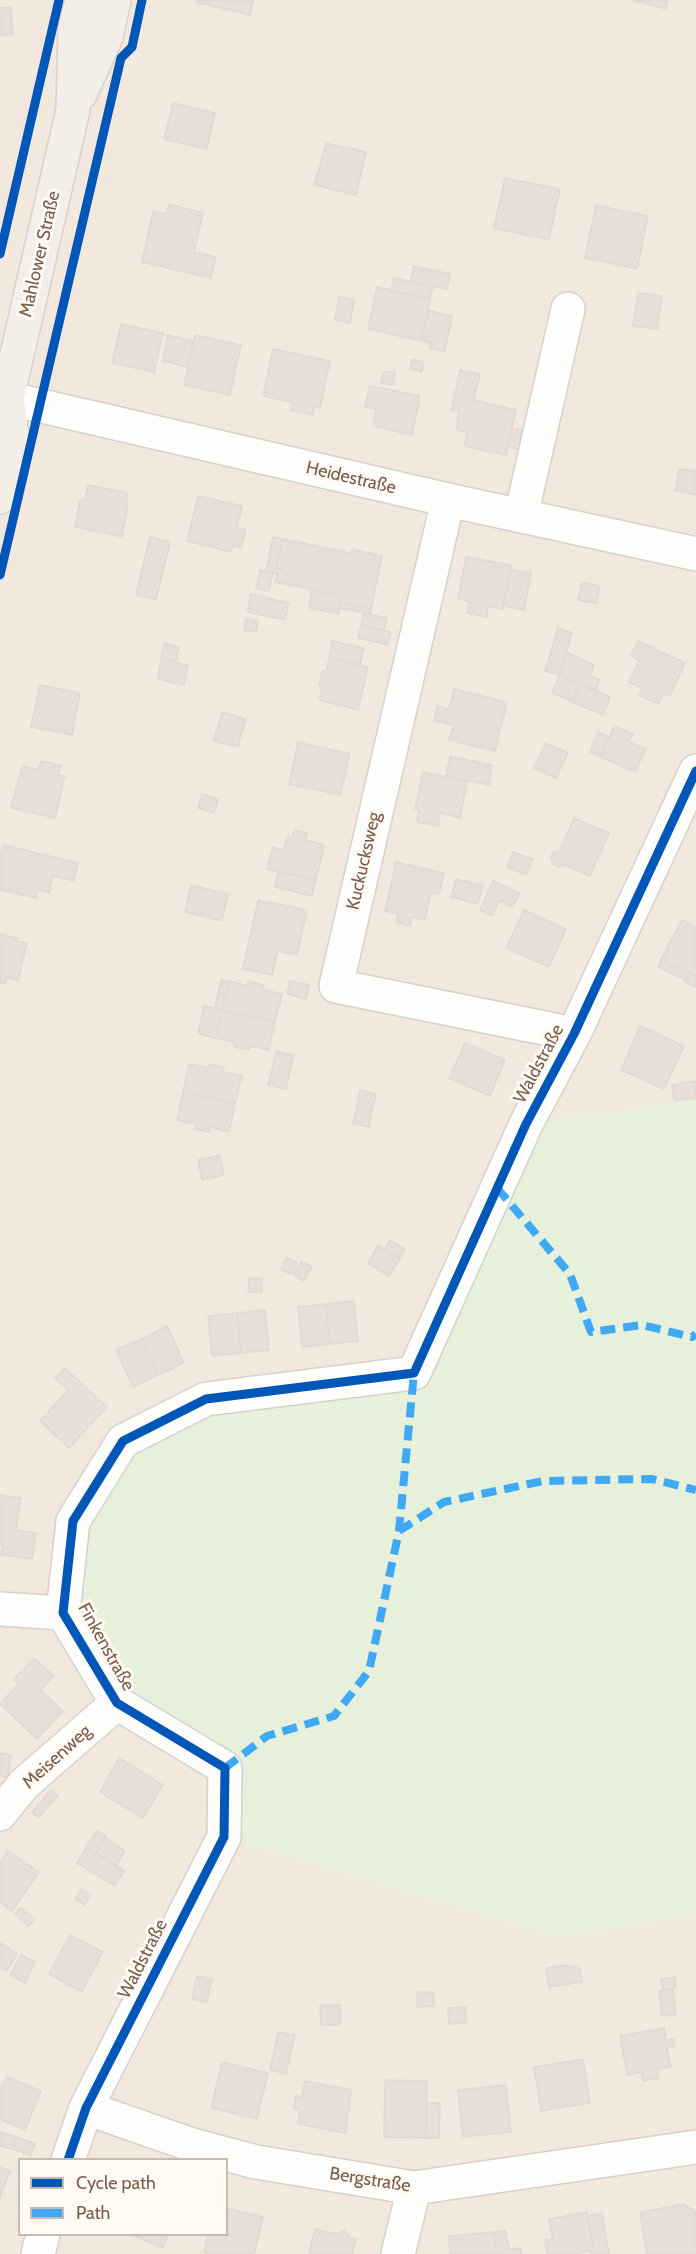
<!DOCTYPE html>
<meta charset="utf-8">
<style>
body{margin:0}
#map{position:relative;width:696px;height:2254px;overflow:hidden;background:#f9f5f0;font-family:Cabin,sans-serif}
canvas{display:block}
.legend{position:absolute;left:18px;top:2158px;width:210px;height:78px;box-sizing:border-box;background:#fffaf3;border:2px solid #cabbb1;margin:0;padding:8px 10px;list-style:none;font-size:18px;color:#7a5c4d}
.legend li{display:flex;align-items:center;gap:12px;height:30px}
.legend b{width:30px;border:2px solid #cabbb1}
</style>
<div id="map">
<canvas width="696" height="2254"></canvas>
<ul class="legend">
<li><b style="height:8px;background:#0057b8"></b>Cycle path</li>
<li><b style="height:8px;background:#3fa9f5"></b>Path</li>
</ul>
</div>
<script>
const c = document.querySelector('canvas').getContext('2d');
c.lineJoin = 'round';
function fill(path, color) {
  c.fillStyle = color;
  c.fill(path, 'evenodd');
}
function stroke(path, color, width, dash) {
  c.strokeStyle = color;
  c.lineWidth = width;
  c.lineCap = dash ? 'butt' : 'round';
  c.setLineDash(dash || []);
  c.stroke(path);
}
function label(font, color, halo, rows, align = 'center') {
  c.font = font + ' Cabin,sans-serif';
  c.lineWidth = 6;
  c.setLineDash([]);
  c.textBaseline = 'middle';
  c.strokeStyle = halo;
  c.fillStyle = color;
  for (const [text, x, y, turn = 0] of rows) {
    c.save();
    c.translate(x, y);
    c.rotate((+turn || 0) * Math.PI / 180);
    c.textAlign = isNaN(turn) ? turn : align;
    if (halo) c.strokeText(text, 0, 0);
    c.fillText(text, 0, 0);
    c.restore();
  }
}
fill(new Path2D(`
 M0 0H696V2254H0ZM20 2160H226V2234H20Z`), '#f2e8de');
fill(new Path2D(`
 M696 1100V1915L561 1938 224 1837 225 1768 117 1703 63 1613 73 1521 123 1441 206 1399 414 1373 526 1124Z`), '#e7f0db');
const building = new Path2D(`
 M197 0H253L250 15 196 2Z
 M631 0H668L666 9Z
 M11 7 13 34 0 36V8Z
 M173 103 215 113 207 149 164 139Z
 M326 143 366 152 356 195 314 185Z
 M505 178 560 189 549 240 494 228Z
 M169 204 203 213 194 252 216 257 211 278 142 262 153 211 166 214Z
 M596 205 648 216 637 269 585 258Z
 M414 266 450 274 447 289 411 281Z
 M394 278 433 286 430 299 391 291Z
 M377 287 430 299 421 341 368 329Z
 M638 293 662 296 657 329 633 326Z
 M339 297 354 300 350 323 335 320Z
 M428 310 452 316 445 351 430 348 431 343 421 341Z
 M121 324 163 333 154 372 112 363Z
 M168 335 194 341 188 367 163 361Z
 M195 335 241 345 230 395 184 385Z
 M273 349 330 361 320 408 314 407 312 415 291 410 292 402 263 396Z
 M412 359 424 362 422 372 410 369Z
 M460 370 480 374 474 400 516 410 506 455 464 446 467 432 456 430 459 411 451 410Z
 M384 371 395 373 393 385 381 383Z
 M370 386 420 396 412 435 373 426 376 409 365 407Z
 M512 428 522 430 518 449 508 447Z
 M679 469 696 471V495L675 491Z
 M88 485 128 493 126 505 128 506 122 537 75 527 80 500 85 501Z
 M198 496 242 506 237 528 246 530 241 548 233 546 231 552 187 541Z
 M150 537 170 542 156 600 136 595Z
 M273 537 294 541V543L282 541 276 568 288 571 285 584 275 582 277 574 266 571Z
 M282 541 294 543V541L351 553 352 549 382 556 371 609 340 602 342 596 285 584 288 571 276 568Z
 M466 557 511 565 503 609 488 606 487 617 467 613 469 601 458 599Z
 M510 569 531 573 524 610 503 606Z
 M260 570 273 573 269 591 256 588Z
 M582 582 600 586 597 604 578 600Z
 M312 590 342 596 338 614 309 608Z
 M251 594 289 603 285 620 247 612Z
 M340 602 371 609 370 614 339 608Z
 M364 613 387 618 384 630 361 625Z
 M246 618 258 621 256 632 244 630Z
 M361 625 391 632 388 645 358 638Z
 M558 628 572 633 559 675 545 671Z
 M332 641 364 648 360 665 329 658Z
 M638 641 685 663 670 696 664 693 659 704 638 695 642 688 629 682 639 660 631 656Z
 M164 643 179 647 176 661 161 657Z
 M566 652 594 665 590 676 600 680 595 691 559 675Z
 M329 658 368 667 358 710 319 700 322 687 319 686 322 671 326 672Z
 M161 659 188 665 184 685 158 679Z
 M560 675 580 684 572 701 552 693Z
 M580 684 610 697 603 715 572 702Z
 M40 685 80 693 72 735 31 727Z
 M454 689 507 702 495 751 449 740 453 725 434 721 437 706 449 709Z
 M222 712 246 719 238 747 214 741Z
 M614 726 633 734 629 742 646 749 635 772 601 757Z
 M598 732 609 737 601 757 590 752Z
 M298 742 350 754 340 795 289 784Z
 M546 743 568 753 556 778 534 768Z
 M450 756 492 765 489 785 446 776Z
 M41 761 61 765 58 775 65 776 55 818 11 808 22 766 39 770Z
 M423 772 467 781 460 818 440 813 438 826 417 822 419 810 415 809Z
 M202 794 218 799 214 813 198 808Z
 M574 818 609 833 590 876 565 865 559 867 553 864 551 858 553 852 560 850Z
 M294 830 307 833 305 840 324 845 316 880 267 869 273 847 284 850 287 836 292 837Z
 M4 845 78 863 74 881 53 876 49 893 38 890 36 898 0 890V850L3 851Z
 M513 852 533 859 526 875 507 867Z
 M396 862 444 873 439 894 431 893 425 920 412 917 410 926 396 922 398 914 385 911Z
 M278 872 316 880 312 896 275 887Z
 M456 879 483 885 478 904 451 897Z
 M493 881 520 893 513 907 499 900 492 916 480 910Z
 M191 885 228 894 222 921 185 912Z
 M258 900 307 910 297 955 278 951 272 975 243 969Z
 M524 910 566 929 549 967 506 948Z
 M682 920 696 927V976L664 962 670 948 667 947Z
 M0 934 17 938 16 941 27 943 18 980 7 978 5 984 0 983Z
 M667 947 670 948 664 962 696 976V987L685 982 686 980 658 967Z
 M221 980 229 981 222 1010 215 1008Z
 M229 981 248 986V981L264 985 263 989 282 994 275 1022 222 1010Z
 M290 981 310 985 306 999 287 994Z
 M204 1006 222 1010 216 1038 198 1034Z
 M222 1010 275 1022 269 1050 250 1046 249 1050 234 1047V1042L216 1038Z
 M640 1026 684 1046 664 1089 621 1070Z
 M465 1043 505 1060 490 1096 449 1078Z
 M276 1051 294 1055 286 1089 268 1085Z
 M189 1064 209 1068V1064L224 1067 223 1072 242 1076 235 1104 183 1092Z
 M695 1081 696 1098 674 1101 672 1085Z
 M360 1090 376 1094 372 1111 357 1107Z
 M183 1092 235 1104 229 1132 210 1127 209 1132 195 1129 196 1124 177 1120Z
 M357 1107 372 1111 369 1127 353 1124Z
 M220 1155 224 1175 202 1180 198 1160Z
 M390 1240 405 1249 400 1258 384 1250Z
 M378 1246 400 1258 389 1276 368 1263Z
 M286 1258 297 1262 292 1274 281 1270Z
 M301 1261 312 1267 304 1281 294 1275Z
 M249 1278 262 1279 261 1293 248 1292Z
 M354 1301 358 1341 330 1344 326 1304Z
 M326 1304 330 1344 302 1347 298 1307Z
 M265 1310 269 1350 241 1353 237 1313Z
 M237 1313 241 1353 212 1356 208 1316Z
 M167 1326 184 1363 158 1375 142 1339Z
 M142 1339 158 1375 133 1387 116 1350Z
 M65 1368 107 1407 69 1448 40 1421 68 1390 55 1378Z
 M0 1495 21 1498 16 1530 36 1533 32 1559 1 1555 3 1546H0Z
 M34 1658 54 1676 41 1690 63 1711 37 1739 0 1704 18 1684 14 1679Z
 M0 1753 11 1755 8 1777 0 1776Z
 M119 1758 163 1785 143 1818 100 1792Z
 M51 1790 58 1796 38 1818 32 1812Z
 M97 1831 106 1836 96 1853 86 1847Z
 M105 1838 125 1851 116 1866 96 1853Z
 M86 1847 124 1871 115 1886 77 1863Z
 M8 1851 39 1872 12 1911 0 1902V1862Z
 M82 1889 91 1895 84 1905 75 1899Z
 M21 1908 35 1919 29 1926 15 1914Z
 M70 1935 103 1952 82 1992 49 1974Z
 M0 1943 17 1954 7 1971 0 1966Z
 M21 1955 35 1962 25 1983 10 1975Z
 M567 1965 568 1967 579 1966 582 1982 549 1987 546 1968Z
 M197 1976 212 1979 207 2002 192 1999Z
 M675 1977 676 1988 663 1990 661 1979Z
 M673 1989 676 2015 662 2016 659 1991Z
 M417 1992H433L434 2006 417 2007Z
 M320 2005H340V2025H321Z
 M465 2007 466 2023 449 2024 448 2008Z
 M664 2028 666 2040 673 2039 674 2046 667 2048 671 2067 657 2069 658 2078 643 2081 641 2072 627 2075 620 2036Z
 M278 2032 295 2035 286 2074 270 2070Z
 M583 2059 590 2103 541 2111 534 2067Z
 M222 2062 268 2073 257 2119 211 2108Z
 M7 2077 41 2091 25 2130 0 2119V2089Z
 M385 2080 427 2081 426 2138 384 2137Z
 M305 2081 352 2090 345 2133 298 2124 300 2110 294 2109 296 2095 302 2097Z
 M506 2085 511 2132 463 2137 458 2090Z
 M426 2103H440L439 2138H426Z
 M0 2132 16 2137 12 2149 0 2146Z
 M16 2137 35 2143 31 2155 12 2149Z
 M0 2167 10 2171 0 2198Z
 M684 2204 696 2212V2254H647L640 2212Z
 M226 2208 263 2217 254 2254H213L204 2252 208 2234H226Z
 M587 2212 594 2250 574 2254H547L545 2240 553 2239 549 2219Z
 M602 2213 609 2254H591V2251L594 2250 587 2216Z
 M315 2229 337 2234 345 2229 349 2237 356 2239 352 2254H309Z
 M505 2230 509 2249 520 2248 522 2254H496L494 2232Z
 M494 2232 496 2254H450L449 2236Z
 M129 2234H168L163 2248Z`);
fill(building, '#e6ded7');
stroke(building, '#e2d8d2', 1.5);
const minor = new Path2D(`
 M7 398 448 500 696 554
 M448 500 336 986 574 1034
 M521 516 568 309
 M0 1609 63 1613
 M0 1814 24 1784 117 1703
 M86 2108 192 2145 256 2162 414 2188 696 2147
 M68 2160 86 2108 224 1837 225 1768 117 1703 63 1613 73 1521 123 1441 206 1399 414 1373 526 1124 574 1034 696 771
 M38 2254 43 2234
 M398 2254 414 2188`);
const major = new Path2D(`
 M80 94 106 37 114 0
 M0 409 7 398 73 110 75 29 82 0
 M0 497 13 443 7 398`);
stroke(minor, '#d7d1cb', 36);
stroke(major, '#dad1cc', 36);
stroke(minor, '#fefefd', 33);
stroke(major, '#f3eee8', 33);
stroke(new Path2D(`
 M497 1188 570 1274 591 1332 642 1325 692 1337 696 1334
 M399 1531 444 1502 543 1481 652 1479 696 1490
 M225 1768 267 1736 334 1716 369 1671 399 1531 414 1373`), '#3fa9f5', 8, [15, 8]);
stroke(new Path2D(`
 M0 254 59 0
 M0 575 121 58 132 47 142 0
 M68 2160 86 2108 224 1837 225 1768 117 1703 63 1613 73 1521 123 1441 206 1399 414 1373 526 1124 574 1034 696 771`), '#0057b8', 9);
label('18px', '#7a5c4d', '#fffaf3', [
 ["Mahlower Straße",40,254,-77],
 ["Heidestraße",351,478,13],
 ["Kuckucksweg",364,861,-77],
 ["Waldstraße",539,1064,-62],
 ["Finkenstraße",106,1647,61],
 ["Meisenweg",57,1757,-42],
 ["Waldstraße",143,1959,-63],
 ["Bergstraße",370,2180,9]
]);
</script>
